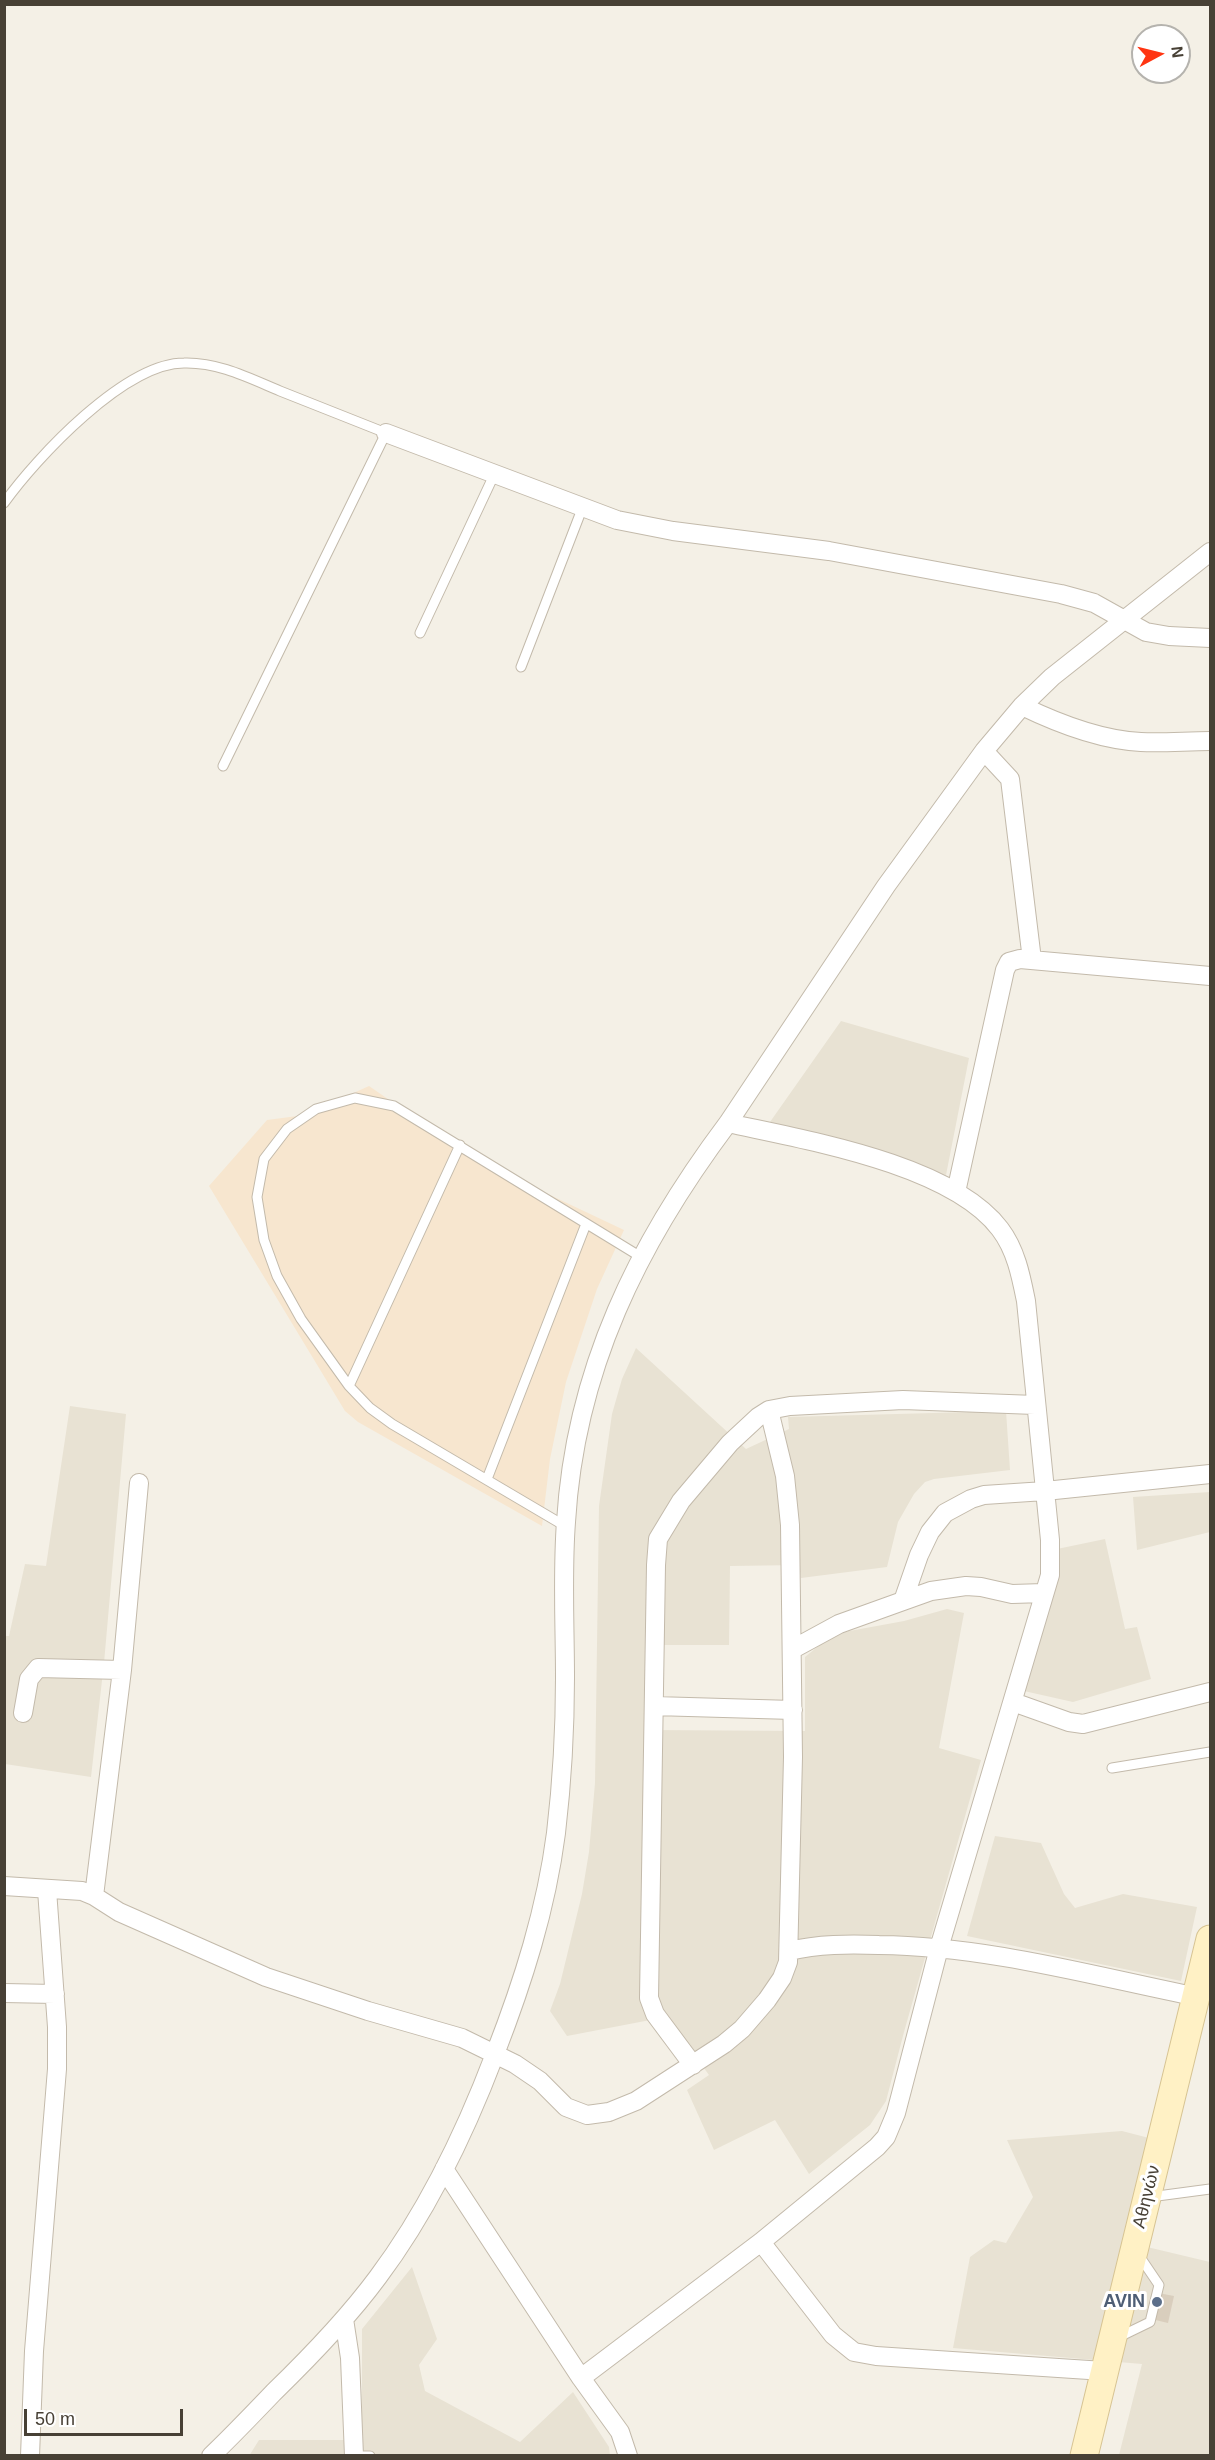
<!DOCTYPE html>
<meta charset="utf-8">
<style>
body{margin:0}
#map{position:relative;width:1215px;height:2460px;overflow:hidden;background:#f4f0e6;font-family:Helvetica,sans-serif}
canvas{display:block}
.frame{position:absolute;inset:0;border:6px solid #474035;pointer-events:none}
.north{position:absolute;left:1131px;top:24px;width:60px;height:60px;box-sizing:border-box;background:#fff;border:2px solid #b5b3ae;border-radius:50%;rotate:83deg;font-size:16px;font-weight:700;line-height:24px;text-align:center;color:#474035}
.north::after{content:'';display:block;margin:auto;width:21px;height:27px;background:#ff3512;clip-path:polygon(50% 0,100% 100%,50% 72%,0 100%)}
.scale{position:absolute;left:24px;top:2409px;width:159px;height:27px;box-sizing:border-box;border:3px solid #474035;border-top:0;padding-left:8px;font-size:18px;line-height:21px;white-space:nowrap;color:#474035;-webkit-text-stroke:4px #fff;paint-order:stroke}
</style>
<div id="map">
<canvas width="1215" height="2460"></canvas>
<div class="frame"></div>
<div class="north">N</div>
<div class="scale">50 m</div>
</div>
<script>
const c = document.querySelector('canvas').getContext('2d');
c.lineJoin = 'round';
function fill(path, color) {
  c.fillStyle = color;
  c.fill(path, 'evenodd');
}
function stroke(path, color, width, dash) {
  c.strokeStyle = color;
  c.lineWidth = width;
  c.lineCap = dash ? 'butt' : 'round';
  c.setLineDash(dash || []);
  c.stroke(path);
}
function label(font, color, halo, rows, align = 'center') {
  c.font = font + ' Helvetica,sans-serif';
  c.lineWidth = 6;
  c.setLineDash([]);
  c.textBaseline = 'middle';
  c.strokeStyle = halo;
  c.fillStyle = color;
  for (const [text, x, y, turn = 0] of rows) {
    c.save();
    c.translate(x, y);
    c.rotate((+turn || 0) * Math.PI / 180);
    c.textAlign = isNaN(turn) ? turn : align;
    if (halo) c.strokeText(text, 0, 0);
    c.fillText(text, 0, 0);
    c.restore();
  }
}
fill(new Path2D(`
 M841 1021 969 1058 946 1175 770 1122Z
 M636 1348 746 1449 789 1429 788 1417 1006 1411 1010 1470 934 1479 925 1482 914 1494 898 1522 887 1567 801 1578 799 1565 730 1566 729 1645H648V1730L805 1731V1657L833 1634 904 1621 947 1609 964 1613 939 1748 981 1760 904 2032 886 2101 870 2125 809 2174 775 2120 714 2150 687 2090 709 2075 666 2017 567 2036 550 2011 560 1984 582 1894 589 1852 595 1783 599 1506 612 1414 622 1379Z
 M70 1406 126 1414 104 1663 91 1777 5 1764 4 1636H9L25 1564 46 1566Z
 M1210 1492V1532L1137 1550 1133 1497Z
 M1105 1539 1125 1629 1137 1627 1151 1679 1073 1702 1024 1691 1057 1549Z
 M995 1836 1041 1843 1064 1894 1075 1908 1123 1894 1197 1907 1181 1981 967 1936Z
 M1122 2131 1149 2138 1122 2241 1210 2262V2455H1119L1142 2364 953 2348 970 2257 994 2240 1006 2243 1033 2197 1007 2140Z
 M412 2267 437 2339 419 2365 425 2391 520 2442 573 2392 609 2447 610 2455 249 2456 259 2440H362V2329Z`), '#e8e2d3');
fill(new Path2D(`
 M369 1086 478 1161 624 1230 597 1289 566 1382 550 1459 542 1526 358 1422 345 1411 209 1186 267 1120 305 1115Z`), '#f7e6cf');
fill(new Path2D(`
 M1153 2292 1174 2296 1168 2323 1147 2318Z`), '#d9cebd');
const lane = new Path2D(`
 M4 503C37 457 125 363 184 363 218 362 249 378 280 391 315 405 351 419 386 433L223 766
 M420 633 494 475
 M521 667 582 509
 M349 1386 460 1145
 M487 1479 586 1224
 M565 1526 392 1424 370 1408 349 1386 301 1319 277 1276 264 1240 257 1197 264 1159 287 1129 316 1109 355 1098 394 1106 641 1257
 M1112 1768 1210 1752
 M1150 2197 1210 2189
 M1119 2337 1150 2322 1159 2285 1138 2254
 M363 2456H370`);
const street = new Path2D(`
 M386 433 617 520 673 531 829 551 1061 594 1094 603 1146 632 1169 636 1210 638
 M1022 706C1059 724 1100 740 1141 742 1164 743 1187 741 1210 741
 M984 751 1010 779 1032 960
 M956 1192 1005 970 1009 962 1020 959 1210 976
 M903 1601 931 1591 966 1586 981 1587 1012 1594 1044 1593
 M793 1649 839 1624 903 1601 919 1555 930 1532 945 1513 971 1499 984 1495 1045 1491 1210 1474
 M1013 1702 1069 1722 1083 1724 1210 1692
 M654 1706 793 1710
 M23 1713 29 1679 38 1668 122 1670
 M4 1886 82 1891 94 1896 119 1912 266 1977 368 2011 462 2038 515 2064 540 2081 566 2107 587 2115 609 2112 636 2101 724 2044 742 2029 767 2000 782 1978 788 1962 793 1757 790 1525 785 1476 769 1410
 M94 1896 122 1670 139 1483
 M789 1951C819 1944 848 1944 879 1945 987 1946 1093 1976 1198 1997
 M4 1993 55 1994
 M693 2065 655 2014 649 1998 656 1565 658 1539 681 1501 730 1443 758 1417 769 1410 790 1406 903 1400 1035 1405
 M444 2169 581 2378 620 2432 628 2456
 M761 2242 833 2335 854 2352 876 2356 1104 2371
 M344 2319 350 2358 354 2456
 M581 2378 761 2242 877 2147 886 2137 896 2113 939 1948 1050 1575V1540L1026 1301C1021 1276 1016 1250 1000 1229 951 1164 805 1140 728 1123
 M30 2456 34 2351 57 2069V2027L47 1890
 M211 2456C233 2435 253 2414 274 2392 311 2356 347 2319 378 2277 429 2209 465 2133 495 2054 523 1982 546 1910 556 1833 562 1782 565 1730 565 1678 565 1626 562 1574 566 1522 575 1370 638 1243 728 1123L886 886 984 751 1022 706 1052 677 1210 552`);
const secondary = new Path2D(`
 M1084 2456 1210 1939`);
stroke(lane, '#c3baab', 11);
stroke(street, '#c3baab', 20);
stroke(secondary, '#d7c493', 29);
stroke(lane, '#fff', 9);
stroke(street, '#fff', 18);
stroke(secondary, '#fff1c5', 27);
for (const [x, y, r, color] of [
 [1157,2302,6,"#5c6f8a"]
]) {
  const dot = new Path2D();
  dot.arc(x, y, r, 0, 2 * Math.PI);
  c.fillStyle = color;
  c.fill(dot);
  stroke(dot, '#fff', 2);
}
label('18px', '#474035', '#fff', [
 ["Αθηνών",1147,2197,-76]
]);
label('bold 18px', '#4e5e75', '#fff', [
 ["AVIN",1145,2302]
], 'right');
</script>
